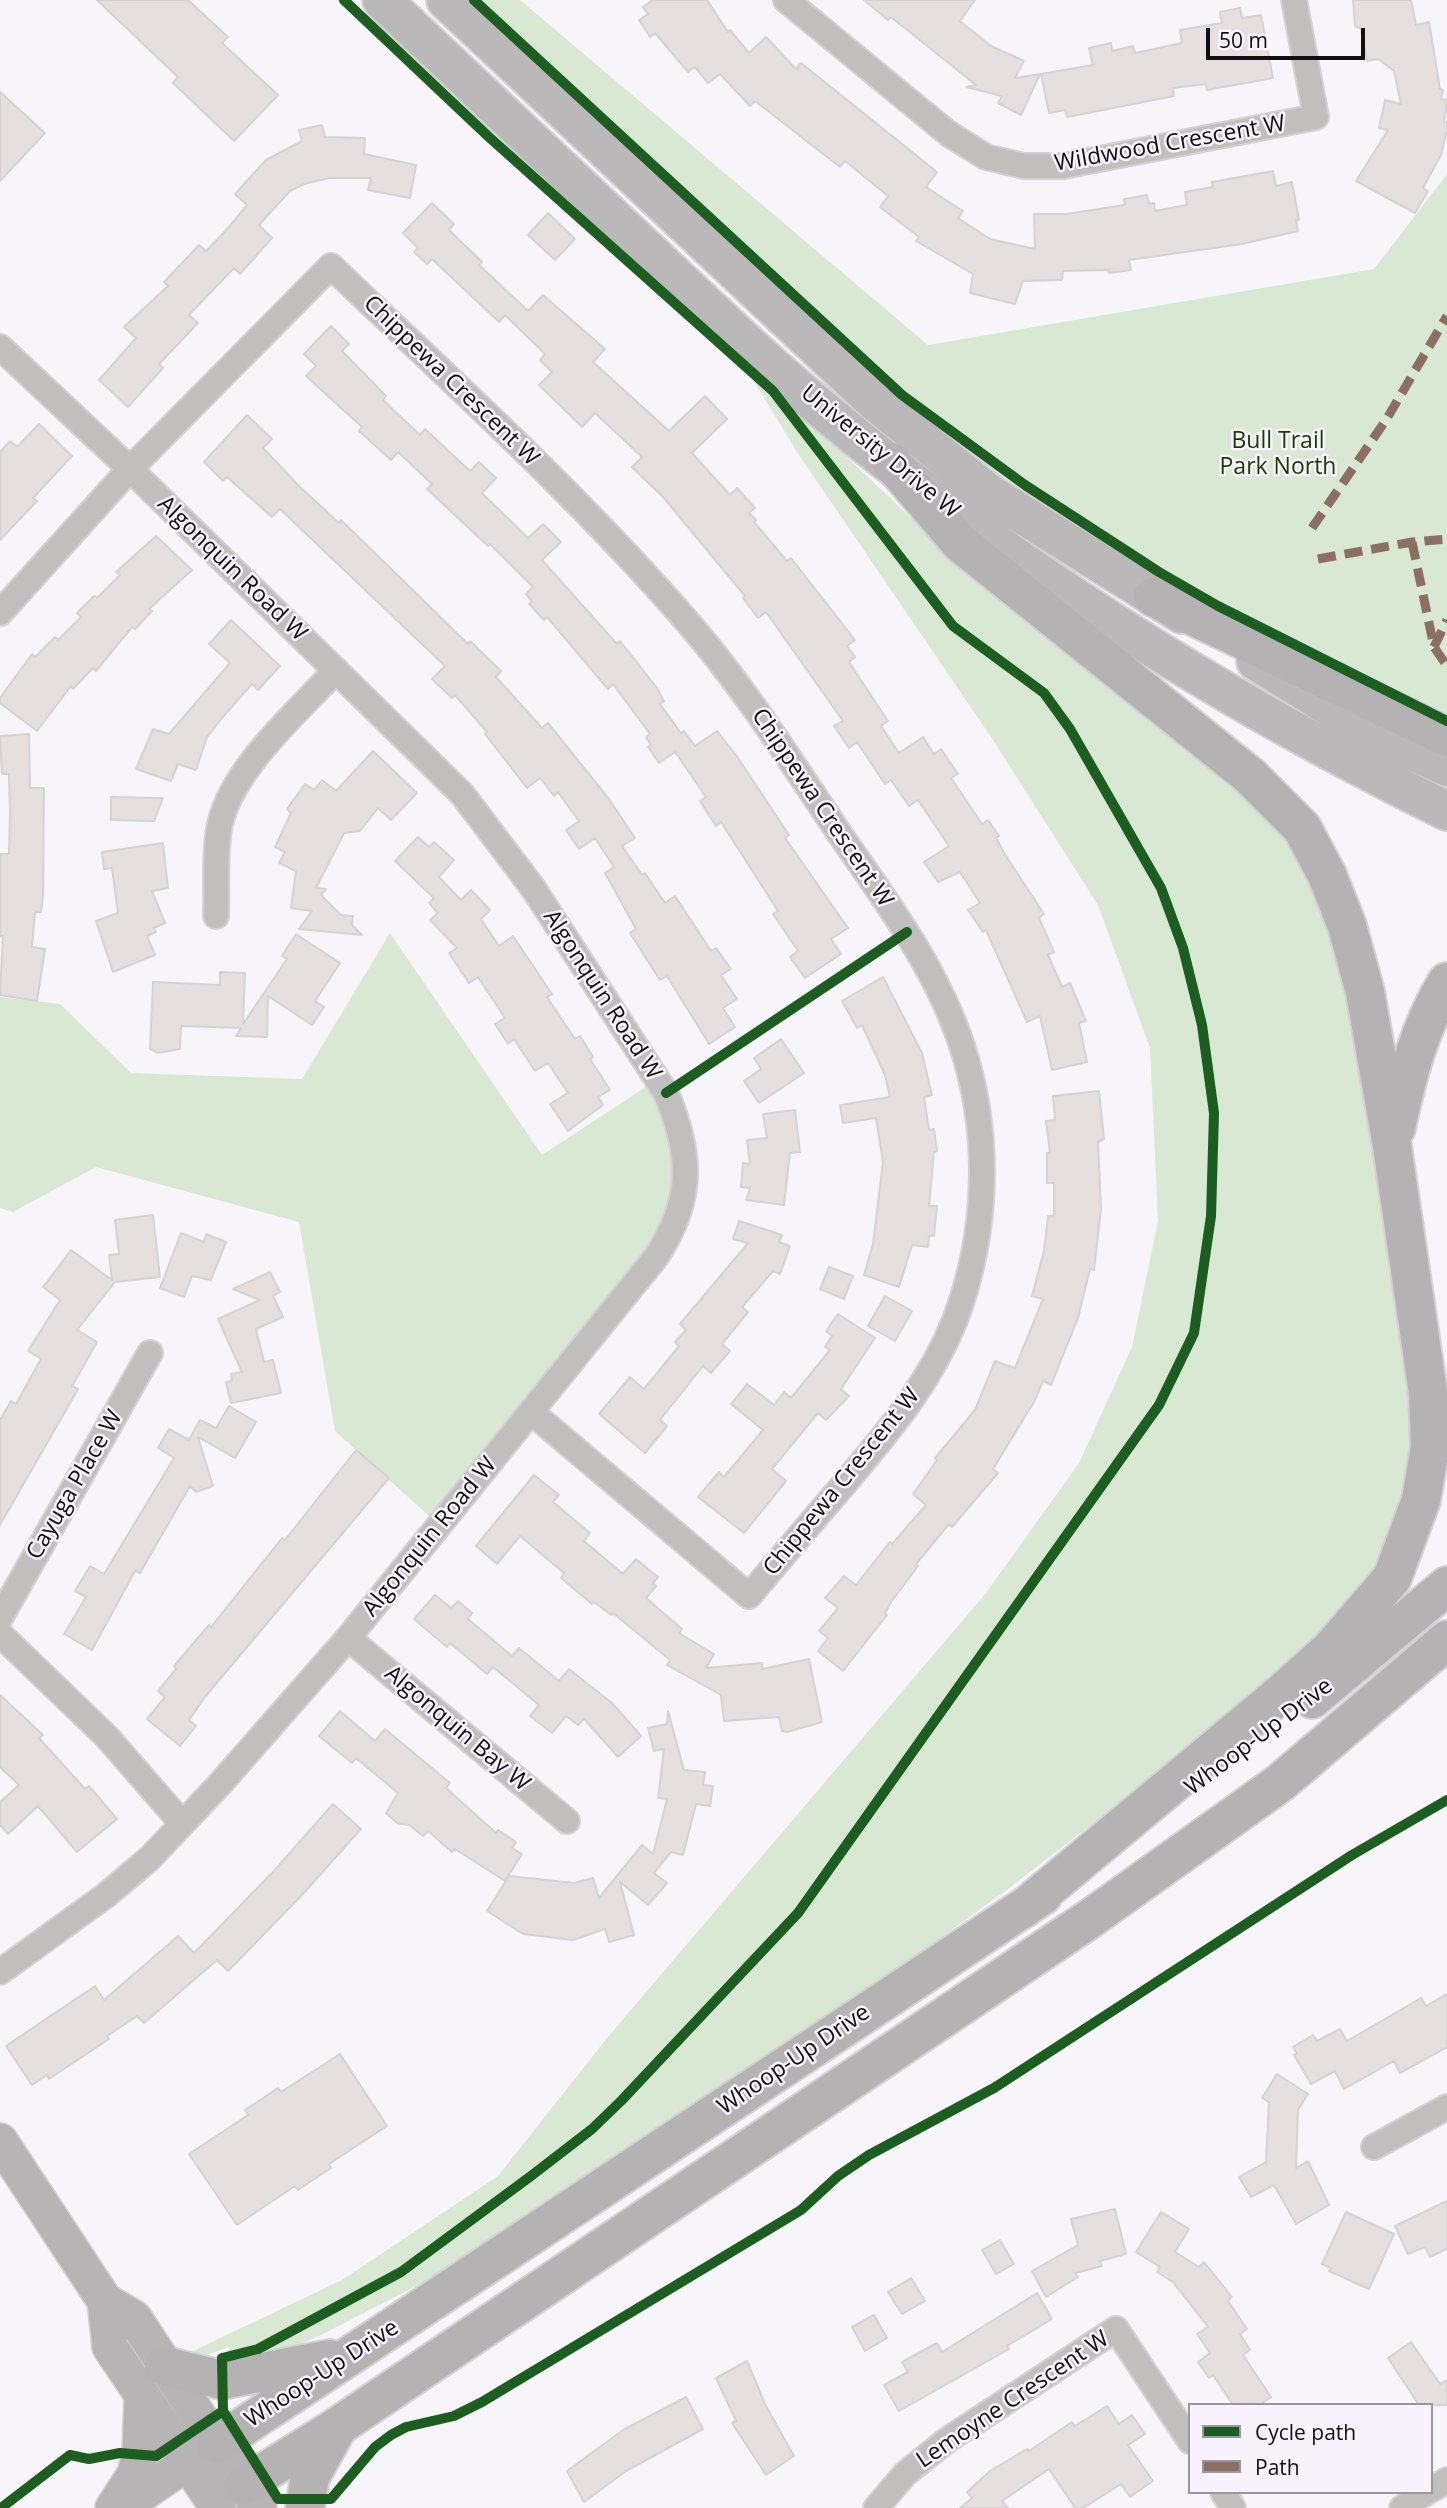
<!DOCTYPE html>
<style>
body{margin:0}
#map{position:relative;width:1447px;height:2508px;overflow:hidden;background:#f8f5fa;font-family:"Open Sans",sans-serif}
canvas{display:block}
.legend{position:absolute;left:1188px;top:2403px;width:245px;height:91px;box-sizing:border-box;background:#f8f2fd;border:2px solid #9c979f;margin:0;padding:9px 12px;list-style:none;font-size:21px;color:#110f12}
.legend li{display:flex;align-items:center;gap:14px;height:35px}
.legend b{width:35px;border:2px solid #9c979f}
.scale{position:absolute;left:1206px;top:28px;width:159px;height:32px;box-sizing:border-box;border:4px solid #110f12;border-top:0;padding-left:9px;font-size:21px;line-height:24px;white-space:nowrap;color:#110f12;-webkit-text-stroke:5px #f8f2fd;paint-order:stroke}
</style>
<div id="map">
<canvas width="1447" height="2508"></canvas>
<ul class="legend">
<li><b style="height:9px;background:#1b5e20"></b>Cycle path</li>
<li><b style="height:9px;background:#8d6e63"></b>Path</li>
</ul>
<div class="scale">50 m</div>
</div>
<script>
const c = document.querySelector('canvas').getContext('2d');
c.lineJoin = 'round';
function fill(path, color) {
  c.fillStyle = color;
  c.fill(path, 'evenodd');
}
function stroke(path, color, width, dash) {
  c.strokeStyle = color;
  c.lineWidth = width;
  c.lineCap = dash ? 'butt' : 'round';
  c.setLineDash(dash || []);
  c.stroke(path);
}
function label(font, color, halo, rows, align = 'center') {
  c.font = font + ' "Open Sans",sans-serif';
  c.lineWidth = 5;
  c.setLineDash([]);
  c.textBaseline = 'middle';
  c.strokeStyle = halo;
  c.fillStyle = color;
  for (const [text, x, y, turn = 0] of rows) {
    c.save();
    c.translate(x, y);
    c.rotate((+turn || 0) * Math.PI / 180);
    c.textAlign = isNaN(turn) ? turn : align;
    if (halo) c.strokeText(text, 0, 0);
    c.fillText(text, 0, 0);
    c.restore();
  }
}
fill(new Path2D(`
 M446 0H520L928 345 1374 269 1447 174V714L1274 642 1061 525 884 389Z
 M736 352 985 588 1176 729 1291 840 1326 909 1359 1047 1365 1114 1387 1220 1415 1423 1408 1487 1387 1552 1338 1617 1240 1705 1131 1794 1008 1889 848 2005 459 2264 321 2335 271 2356 237 2366 228 2347 207 2355 193 2351 342 2280 498 2176 607 2038 986 1593 1079 1463 1132 1347 1158 1221 1150 1048 1098 905 991 737 797 452Z
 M390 933 542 1155 658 1079 680 1127 675 1229 439 1525 335 1431 299 1222 96 1167 13 1212 0 1208V997L60 1004 131 1073 302 1079Z`), '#d9e8d2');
const building = new Path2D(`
 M97 0H188L228 37 222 43 278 95 234 141 173 83 178 77Z
 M653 0H707L728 32 730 30 749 53 766 37 796 69 801 63 937 172 926 187 963 211 958 218 990 239 1035 249 1034 214H1066L1125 205 1124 199 1147 195 1149 204 1154 203 1155 211 1187 205 1185 192 1213 187 1212 182 1273 171 1276 186 1292 182 1299 220H1296L1298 231 1242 244 1129 260 1131 270 1109 273V270L1063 271 1062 280 1023 281 1015 304 970 293 973 274 916 241 919 237 880 207 888 196 845 161 840 167 755 101 750 106 720 74 708 83 695 67 688 72 655 33 650 37 639 20 648 14 643 7Z
 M864 0H975L960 21 991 46 1024 61 1015 78 1040 74 1021 115 998 103 1002 96 966 87 976 85 891 17 888 20Z
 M1353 0H1411L1416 25 1429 22 1440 89 1443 90 1441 99 1447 100 1444 122H1447V130L1441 155 1423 188 1428 191 1415 213 1356 181 1388 130 1379 128 1385 100 1401 104 1394 71 1378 59 1367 61 1361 29 1355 26Z
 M1240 8 1242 18 1261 15 1273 78 1207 90 1206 84 1173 88 1174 96 1067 117 1065 110 1049 113 1041 74 1093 65 1089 48 1111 43 1112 51 1133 46 1135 53 1182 43 1180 30 1222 23 1220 12Z
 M0 92 45 133 0 181Z
 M322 125 325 137 365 138 364 154 416 165 410 198 368 190 371 178H329L304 184 290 191 259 225 272 238 240 274 234 268 189 315 198 323 159 364 163 368 128 407 99 380 136 338 124 327 168 286 164 282 199 245 206 251 229 227 247 205 235 194 266 160 302 141 299 130Z
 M432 203 454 224 449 230 482 262 479 265 528 311 543 295 605 349 593 362 669 431 705 396 727 419 692 453 730 495 737 488 755 508 749 513 756 520 754 522 787 561 791 558 855 640 847 646 855 657 849 662 888 721 881 726 899 753 923 737 934 754 941 749 958 774 951 778 982 824 988 820 999 836 996 838 1006 856 1044 914 1039 918 1054 952 1048 955 1062 987 1070 983 1086 1021 1079 1023 1087 1062 1052 1070 1040 1016 1027 1022 986 930 983 932 968 910 980 903 960 872 938 882 924 862 949 846 918 800 909 806 891 780 885 784 857 742 849 748 834 726 843 721 766 612 758 618 743 598 745 596 663 497 632 467 642 457 595 413 582 427 539 385 552 372 540 360 545 354 505 315 499 322 432 259 427 264 414 252 418 248 403 233Z
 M548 213 575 239 555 260 528 235Z
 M331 326 349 344 342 351 386 396 383 400 420 435 425 429 470 471 479 462 496 478 482 493 528 538 543 524 561 542 542 560 617 644 620 641 657 688 664 701 660 704 681 733 684 731 695 746 717 731 736 755 789 835 785 838 848 928 831 939 841 954 805 978 790 957 798 951 773 914 778 911 721 822 716 826 700 801 706 797 675 752 659 763 648 747 651 745 646 737 650 734 613 684 608 689 547 617 544 620 529 604 532 601 526 594 533 587 490 544 488 546 427 489 432 484 398 452 391 460 359 431 362 427 306 376 316 366 304 354Z
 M247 415 272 439 263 448 300 487 339 523 341 520 468 644 470 641 501 671 496 677 542 728 548 723 609 799 635 838 622 846 642 875 645 873 665 903 675 896 711 951 716 948 731 969 721 975 737 999 723 1008 735 1027 709 1044 667 976 660 980 630 933 636 929 605 873 614 867 595 838 579 849 566 830 579 821 558 792 554 796 540 778 527 788 485 734 487 732 455 695 452 698 432 679 445 666 280 509 272 517 227 477 223 481 204 462Z
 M39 424 72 456 33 498 37 501 0 540V452L10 441 17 447Z
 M156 536 192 570 149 609 152 611 135 629 132 627 96 671 93 668 73 689 71 686 37 731 0 703V698L32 654 35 657 55 637 58 640 81 617 77 613 94 596 97 598 120 575 116 572Z
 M231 620 280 666 258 690 252 684 222 718 207 737 196 770 178 764 171 781 136 769 153 729 169 734 230 663 209 644Z
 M29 734 30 788H44L43 896 41 912H35L32 947 45 949 37 1001 0 995 3 936H0V854H9L10 813 9 774H2L0 736Z
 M373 751 417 793 391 820 378 808 360 831 344 833 316 888 326 889 321 895 341 915 353 916 352 925 362 935 299 929 312 911 291 908 296 871 279 863 285 852 275 847 291 813 287 809 305 784 314 790 322 780 336 791Z
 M111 797 163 798 154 821 111 820Z
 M418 837 429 847 434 842 454 860 439 877 461 900 471 890 490 910 481 919 499 946 513 936 552 994 547 997 575 1039 580 1036 593 1057 590 1059 610 1090 598 1097 603 1105 568 1131 550 1104 568 1093 548 1063 535 1071 514 1039 508 1044 495 1024 505 1018 478 977 469 983 449 953 457 948 430 920 438 913 429 903 434 898 395 861Z
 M163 843 168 888 152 891 165 923 154 928 156 932 147 936 155 955 113 972 96 921 118 913 112 868 104 869 102 852Z
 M296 934 340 963 315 1001 324 1007 312 1025 268 996 267 1037 236 1036 241 1028 181 1026 180 1049 158 1053 150 1049 153 982 220 985V972L245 973 243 1024 287 959 282 956Z
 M883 977 922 1053 932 1095 924 1097 929 1130 934 1129 937 1151 934 1152 929 1206H937L934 1236H929L928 1247 912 1245 899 1287 864 1275 873 1244 883 1162 876 1118 843 1123 840 1105 890 1097 885 1075 862 1025 857 1028 842 1001Z
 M781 1039 804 1073 759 1103 744 1081 761 1069 754 1058Z
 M1099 1091 1104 1139 1098 1142 1101 1209 1094 1270 1090 1269 1078 1318 1051 1385 1043 1381 1034 1402 993 1469 998 1473 952 1527 949 1524 916 1564 918 1566 891 1602 885 1613 887 1615 843 1671 818 1651 828 1638 819 1631 838 1608 825 1598 844 1576 856 1585 890 1542 892 1544 926 1505 913 1494 937 1460 935 1458 975 1410 995 1361 1015 1368 1043 1299 1032 1296 1044 1251 1048 1216H1054V1183H1047V1153H1050L1046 1121 1055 1120 1053 1096Z
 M795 1110 800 1152 790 1153 784 1205 746 1200 750 1188 741 1187 743 1163 750 1164 747 1140 767 1138 763 1114Z
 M153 1215 160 1277 115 1282 77 1330 97 1342 72 1386 78 1389 0 1525V1420L11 1401 16 1404 41 1359 28 1351 60 1300 43 1287 71 1250 112 1280 109 1255 119 1254 115 1220Z
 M739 1221 782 1235 779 1242 790 1246 780 1274 773 1271 742 1307 748 1312 722 1344 730 1351 711 1373 703 1366 660 1420 667 1426 645 1453 599 1414 630 1377 644 1389 679 1346 675 1342 686 1330 680 1324 748 1243 733 1239Z
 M181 1233 204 1242 206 1234 226 1242 211 1280 192 1276 184 1297 160 1288Z
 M829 1267 853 1276 844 1299 820 1289Z
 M270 1272 280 1292 273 1296 283 1317 256 1329 264 1362 273 1360 281 1393 231 1403 226 1382 232 1381 231 1374 242 1372 218 1319 260 1300 233 1289Z
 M885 1296 912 1311 895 1341 868 1326Z
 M838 1314 875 1338 841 1389 849 1396 826 1420 818 1413 772 1469 786 1481 744 1533 698 1497 719 1472 724 1477 763 1430 731 1404 747 1384 774 1405 784 1392 791 1398 830 1350 825 1347 832 1336 826 1331Z
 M229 1406 256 1422 235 1458 198 1437 213 1486 196 1492 190 1486 140 1573 135 1571 92 1650 64 1634 86 1597 75 1591 90 1566 104 1574 174 1458 158 1448 169 1429 189 1440 200 1420 216 1428Z
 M356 1450 389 1478 205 1697 189 1720 196 1726 180 1746 147 1719 165 1697 158 1691 176 1669 174 1666 209 1625 211 1627 282 1538 285 1540Z
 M534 1475 559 1495 553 1502 590 1533 584 1541 623 1574 636 1559 658 1577 653 1583 656 1586 646 1598 682 1629 679 1633 714 1654 706 1668 762 1663V1669L809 1659 822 1722 787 1732 782 1731 779 1717 724 1721 721 1695 667 1665 670 1660 613 1613 611 1615 594 1602 592 1604 561 1578 564 1573 520 1536 497 1564 476 1546Z
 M435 1595 451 1608 458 1601 472 1613 468 1619 512 1656 519 1648 559 1681 569 1669 613 1704 641 1736 618 1757 584 1719 578 1725 566 1716 552 1733 530 1716 539 1705 493 1667 487 1674 450 1643 447 1647 414 1619Z
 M0 1695 43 1735 39 1738 85 1789 89 1786 117 1819 77 1852 38 1806 8 1834 0 1825V1802L19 1785 0 1767Z
 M340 1711 375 1741 385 1729 450 1783 446 1788 496 1833 498 1830 516 1842 512 1848 522 1854 505 1881 455 1849 452 1852 428 1831 423 1836 409 1825 397 1823 386 1813 398 1793 356 1758 352 1763 319 1736Z
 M668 1711 684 1770 705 1772 703 1785 713 1786 710 1806 696 1804 683 1855 671 1852 654 1873 667 1883 648 1905 620 1882 634 1935 609 1942 605 1929 573 1940 523 1934 487 1911 509 1876 574 1883 593 1878 599 1898 642 1845 653 1854 667 1799 658 1798 664 1749 654 1751 648 1728 667 1724Z
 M333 1804 361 1829 302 1895 228 1971 217 1960 144 2023 137 2016 107 2036 109 2039 49 2079 47 2075 32 2085 6 2046 95 1986 104 2000 178 1936 194 1953 273 1872Z
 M1447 1994V2047L1400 2073 1394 2061 1344 2089 1335 2071 1311 2084 1294 2055 1297 2053 1293 2047 1313 2035 1317 2041 1340 2029 1347 2041 1421 1998 1426 2006Z
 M340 2054 387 2126 329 2164 331 2168 298 2190 295 2186 237 2225 189 2154 248 2115 245 2110 278 2088 281 2092Z
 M1277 2074 1308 2094 1298 2110 1296 2168 1308 2161 1329 2205 1296 2224 1274 2185 1251 2197 1239 2177 1266 2162 1269 2102 1262 2098Z
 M1447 2201V2249L1430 2257 1425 2247 1408 2254 1395 2226Z
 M1115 2209 1126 2254 1100 2261 1102 2266 1075 2273 1078 2277 1046 2297 1032 2271 1078 2245 1071 2219Z
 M1161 2212 1189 2229 1175 2252 1199 2267 1204 2262 1232 2297 1228 2301 1247 2329 1240 2334 1250 2350 1243 2355 1271 2397 1260 2405H1233L1213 2375 1209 2378 1198 2362 1210 2353 1197 2334 1208 2327 1173 2282 1157 2272 1160 2267 1136 2252Z
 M1346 2212 1394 2234 1369 2289 1329 2271 1331 2268 1322 2264Z
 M1000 2240 1014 2264 996 2274 982 2250Z
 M911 2278 925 2301 902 2314 888 2292Z
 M1037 2293 1052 2319 1007 2346 1009 2349 899 2411 884 2385 908 2372 902 2362 937 2343 942 2352Z
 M874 2315 887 2338 865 2351 852 2327Z
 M1411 2342 1440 2384 1447 2380V2405H1419L1388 2358Z
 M747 2361 765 2404 794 2456 766 2475 732 2423 736 2421 716 2378Z
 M686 2397 703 2429 626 2471 584 2502 567 2471 623 2430Z
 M1107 2406 1119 2424 1132 2415 1145 2434 1128 2445 1153 2481 1130 2497 1121 2484 1083 2508H1075L1049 2469 1002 2501 1008 2508H960L972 2498 967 2492 990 2471 1027 2449 1029 2451 1072 2422 1075 2426Z`);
fill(building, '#e6dfdf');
stroke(building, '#d5d2d3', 2);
const street = new Path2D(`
 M786 0 949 134 986 157 1024 166H1063L1316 117 1294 0
 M0 347 130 469 462 794 533 888 666 1093C692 1155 694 1199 656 1257L348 1638 220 1784 149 1859 105 1896 0 1972
 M0 613 130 469 331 266C453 383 580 497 691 626 746 690 792 763 839 833 886 901 936 967 962 1046 991 1134 988 1233 955 1320 930 1383 888 1432 845 1483 813 1520 781 1558 749 1596L531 1412
 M216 916C217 886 214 853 220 824 233 767 298 712 336 670
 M0 1618 150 1353
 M0 1634 107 1737 181 1822
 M348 1638 567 1821
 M1374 2147 1447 2107
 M1431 2490 1447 2480
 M1223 2492 1233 2508
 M876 2508 905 2474 946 2441 1116 2329 1190 2441
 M1402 2508 1427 2492`);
const secondary = new Path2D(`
 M0 2141 105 2301 134 2318 259 2508
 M105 2301 110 2347 218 2508
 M113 2508 135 2474 140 2454 142 2396
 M121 2508 205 2451`);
const primary = new Path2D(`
 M382 0C468 80 553 161 638 241 699 298 759 357 823 410 1014 569 1224 701 1447 811
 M446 0 875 402 991 495 1182 614
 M1256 661 1365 729 1447 767`);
const highway = new Path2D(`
 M891 462 960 543 1250 776 1302 828 1327 875 1347 926 1365 992 1392 1146 1428 1393 1430 1447 1421 1500 1392 1578 1331 1649 1283 1692 1023 1909
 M1153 597 1447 737
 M1396 1128C1407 1076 1419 1028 1447 982
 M1312 1699 1447 1586
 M164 2366 222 2380 330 2359
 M217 2444 1043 1895
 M244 2485 337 2427 1091 1918 1280 1783 1447 1640
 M305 2508 310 2477 336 2430`);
stroke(street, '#d3d1d4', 28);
stroke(secondary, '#d3d1d4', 38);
stroke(primary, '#d3d1d4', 42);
stroke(highway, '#d3d1d4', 42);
stroke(street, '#c1bfbe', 24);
stroke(secondary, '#b6b4b4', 35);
stroke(primary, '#bab8b8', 38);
stroke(highway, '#b4b2b3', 38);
stroke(new Path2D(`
 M1312 528 1386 420 1447 316
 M1412 542 1434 647 1447 666
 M1318 559 1412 542 1447 539
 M1434 647 1447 620`), '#8d6e63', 9, [18, 9]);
stroke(new Path2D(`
 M474 0 902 395 1025 485 1159 572 1218 606 1447 721
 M666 1093 907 932
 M223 2411 278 2499H331L375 2447 391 2435 406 2427 454 2416 482 2402 801 2210 838 2176 869 2155 994 2088 1352 1855 1447 1800
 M1 2508 70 2455 89 2459 120 2453 156 2456 223 2411 222 2358 258 2349 401 2272 531 2176 592 2129 621 2101 798 1913 1159 1405 1194 1333 1211 1216 1214 1113 1202 1025 1183 948 1161 888 1070 729 1044 693 953 626 773 391 490 138 344 0`), '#1b5e20', 10);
label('23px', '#110f12', '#f8f2fd', [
 ["Wildwood Crescent W",1170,144,-10],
 ["Chippewa Crescent W",451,381,44],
 ["University Drive W",880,452,39],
 ["Algonquin Road W",232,569,44],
 ["Chippewa Crescent W",822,808,56],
 ["Algonquin Road W",602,995,57],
 ["Chippewa Crescent W",842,1482,-51],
 ["Cayuga Place W",75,1485,-60],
 ["Algonquin Road W",430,1537,-51],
 ["Algonquin Bay W",457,1729,40],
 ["Whoop-Up Drive",1259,1737,-37],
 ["Whoop-Up Drive",794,2060,-34],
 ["Whoop-Up Drive",322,2374,-33],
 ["Lemoyne Crescent W",1013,2400,-34]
]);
label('23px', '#173c00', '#f8f2fd', [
 ["Bull Trail",1278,441],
 ["Park North",1278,467]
]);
</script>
